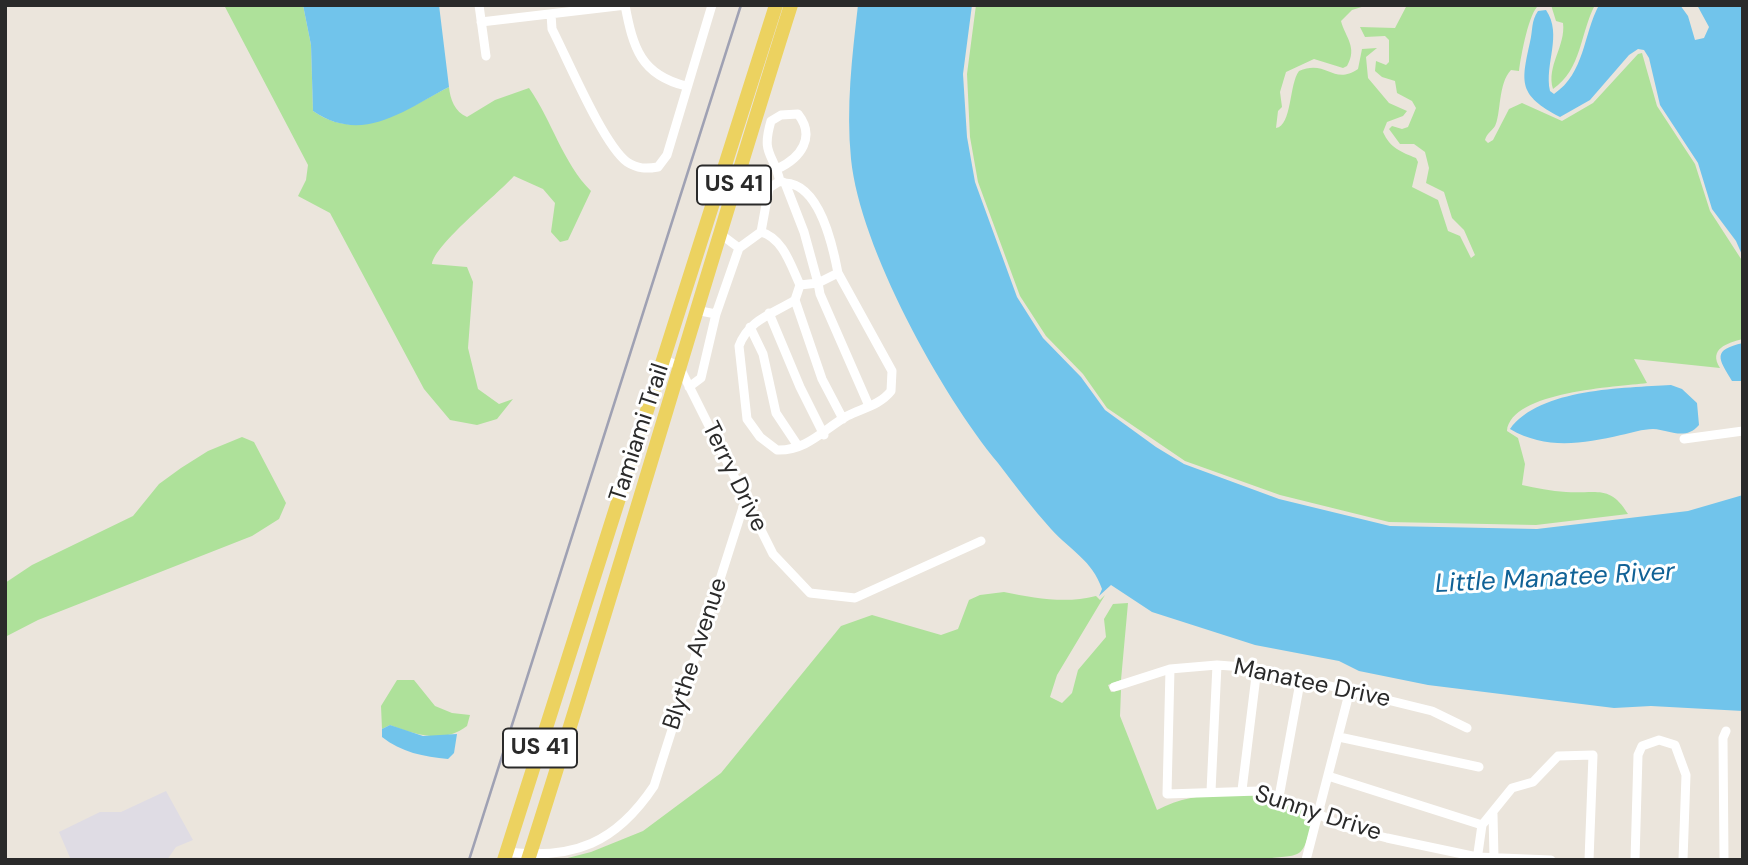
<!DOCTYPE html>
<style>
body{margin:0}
#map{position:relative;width:1748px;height:865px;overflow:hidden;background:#ebe5dc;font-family:"DM Sans",sans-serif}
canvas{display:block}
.frame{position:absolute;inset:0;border:7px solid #2a2a2a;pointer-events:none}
</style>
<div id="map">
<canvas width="1748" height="865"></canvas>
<div class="frame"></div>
</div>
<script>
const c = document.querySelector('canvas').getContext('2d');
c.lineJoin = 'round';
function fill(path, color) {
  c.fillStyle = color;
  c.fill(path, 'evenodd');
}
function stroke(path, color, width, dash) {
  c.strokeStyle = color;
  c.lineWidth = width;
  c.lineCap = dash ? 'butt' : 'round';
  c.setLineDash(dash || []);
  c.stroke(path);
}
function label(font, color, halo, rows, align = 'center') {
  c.font = font + ' "DM Sans",sans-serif';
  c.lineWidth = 6;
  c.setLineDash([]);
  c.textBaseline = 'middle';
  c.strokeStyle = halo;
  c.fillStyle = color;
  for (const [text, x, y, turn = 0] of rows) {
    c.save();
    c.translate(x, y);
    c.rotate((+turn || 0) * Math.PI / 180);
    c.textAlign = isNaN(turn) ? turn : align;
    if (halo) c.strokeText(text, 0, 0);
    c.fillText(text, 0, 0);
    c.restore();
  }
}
fill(new Path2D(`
 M166 791 193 840 176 847 167 860H71L59 832 100 812H121Z`), '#dfdce4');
fill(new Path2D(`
 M224 5H303L311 45 313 111C360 144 405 109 449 87 450 99 455 112 467 117L495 100 529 88C552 121 563 163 591 191L568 240 560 242 551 232 555 203 543 189 514 176C496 196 435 244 432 264L467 267 473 282 468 348 478 389 499 404 513 399 497 419 477 425 450 420 424 389 330 213 298 196 306 180 308 165Z
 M976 5H1368L1352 10 1341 21C1345 37 1358 47 1347 66L1343 68 1314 59 1286 72 1280 92 1282 107 1278 111 1276 128C1292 126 1289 84 1299 71 1327 59 1333 86 1358 69L1362 49 1377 48 1366 57 1368 78 1389 103 1407 111 1403 116 1387 122 1383 132C1390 148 1401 152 1416 158L1418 162 1412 187 1438 200 1448 231 1460 236 1471 258 1475 255 1464 230 1452 218 1444 192 1426 183 1429 168 1425 152 1414 144H1400L1389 129 1392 126 1402 129 1408 127 1416 108 1412 101 1397 93 1395 81 1382 77 1375 71 1376 61 1386 65 1389 62V40L1385 36 1365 37 1360 27 1395 28 1407 5H1539C1529 12 1521 55 1519 71L1511 70C1498 83 1501 115 1495 126 1492 131 1487 133 1485 140L1488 143 1493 140 1509 109 1522 103 1562 121 1593 103 1638 54 1642 53 1657 106 1695 164 1710 211 1743 262V339C1727 343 1708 349 1720 368L1634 359 1647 383C1617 387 1511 391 1507 431L1518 438 1525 464 1522 485C1536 488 1551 491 1566 492 1596 494 1610 484 1628 514L1536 525 1389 522 1280 495 1185 461 1107 408 1083 374 1046 336 1020 296 978 182 970 137 967 74Z
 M1551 5H1595C1580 33 1582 69 1553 89 1546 66 1566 46 1563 23L1556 21Z
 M242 437 254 442 286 503 279 519 252 536 38 620 5 637V583L32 565 133 516 159 484 181 468 208 451Z
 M1004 592C1035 598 1065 604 1096 596L1100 600 1105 595 1057 675 1050 697 1062 703 1072 693 1078 670 1106 637 1104 619 1113 604 1128 603 1121 680 1108 685 1111 692 1121 690 1120 716 1157 810C1201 787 1265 790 1308 812L1313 819C1301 865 1302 852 1260 860H560L591 852 643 831 721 773 841 626 872 615 941 635 958 629 969 600 980 595Z
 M397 680H414L435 706 452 713 470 715 467 726C444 744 416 735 390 725L382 729 381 706Z`), '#aee19a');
fill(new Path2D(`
 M303 5H439L449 87C404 110 363 145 313 111L311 45Z
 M858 5H972L963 74 967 137 975 182 1017 297 1043 338 1081 377 1105 410 1156 447 1184 464 1279 499 1390 526 1537 529 1688 511 1743 495V711L1651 706 1614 708 1428 685 1359 671 1339 661 1255 645 1152 612 1111 585 1099 596 1102 589C1092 560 1071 551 1051 529 1032 508 1015 485 998 463 941 394 860 248 851 159 846 107 852 57 858 5Z
 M1599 5H1680L1688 16 1695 40 1704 38 1709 27 1697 5H1743V257L1736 241 1712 209 1698 163 1660 105 1649 58 1644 50 1638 49 1629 55 1590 100 1560 117C1518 95 1521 83 1530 42 1533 30 1531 21 1538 11L1546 10C1563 35 1544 64 1550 91L1554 94C1585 73 1583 35 1599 5Z
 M1743 343V381H1732C1718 358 1712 350 1743 343Z
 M1671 385 1682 389 1697 403 1699 425C1685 441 1670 430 1653 429 1643 429 1631 433 1621 435 1582 444 1546 450 1510 429 1540 388 1624 388 1671 385Z
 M390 725 423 736 457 734 454 753 448 759C424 757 401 752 382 737V729Z`), '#71c4eb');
stroke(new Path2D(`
 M479 5 486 56
 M625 5C633 48 641 75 686 86
 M551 14 552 29C568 60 603 144 627 162 638 169 646 169 658 167L667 155 712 5
 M481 22 626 5
 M777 169C801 158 816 137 798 114L781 115 771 121C761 155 773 152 780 181
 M785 183C820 184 833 247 838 273L818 283 820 294 869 406
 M719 233 739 248 761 232C783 238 791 266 800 285L818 283 804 232 785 183 780 181 769 188 761 232
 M800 285 795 300C773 314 749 319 739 346L747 419 760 437 777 450C807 451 824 429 847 416 863 408 880 405 891 391L892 371 838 273
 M795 300 822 379 843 419
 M695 310 716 314 739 248
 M769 313 800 387 824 435
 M750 327 763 354 776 413 798 446
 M663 359 679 366 773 554 810 593 855 598 981 541
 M689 387 701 378 716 314
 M1684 439 1743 431
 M1170 669 1167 794 1259 791 1305 806 1340 826 1387 838 1477 857 1551 860
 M1114 687 1170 669 1217 665 1257 668 1432 711 1467 728
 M1339 737 1479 767
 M1328 776 1482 825
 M1242 790 1257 668
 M1211 791 1217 665
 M1279 797 1301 677
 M1493 814 1494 858
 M507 852C574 860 616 843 654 786L745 501
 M1306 860 1350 690
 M1477 860 1482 825 1512 788 1533 782 1558 756 1593 755 1589 860
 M1635 860 1638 755 1642 746 1659 740 1675 745 1686 775 1683 860
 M1724 860 1723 738 1726 731`), '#fff', 9);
stroke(new Path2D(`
 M504 860 776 5
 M528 860C619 576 701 289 791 5`), '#ecd260', 14);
stroke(new Path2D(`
 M469 860 741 5`), '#9fa1b3', 2.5);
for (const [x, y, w] of [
 [734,185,74],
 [540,748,74]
]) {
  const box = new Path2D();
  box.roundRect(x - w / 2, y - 19.5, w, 39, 5);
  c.fillStyle = '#fff';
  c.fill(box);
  stroke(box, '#2a2a2a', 2);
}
label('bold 23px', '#2a2a2a', null, [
 ["US 41",734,185],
 ["US 41",540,748]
]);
label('24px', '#2a2a2a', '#fff', [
 ["Tamiami Trail",640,433,-72],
 ["Terry Drive",734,477,64],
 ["Blythe Avenue",696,654,-72],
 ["Manatee Drive",1312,684,12],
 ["Sunny Drive",1318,814,18]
]);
label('italic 26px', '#116296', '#fff', [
 ["Little Manatee River",1555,579,-3]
]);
</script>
